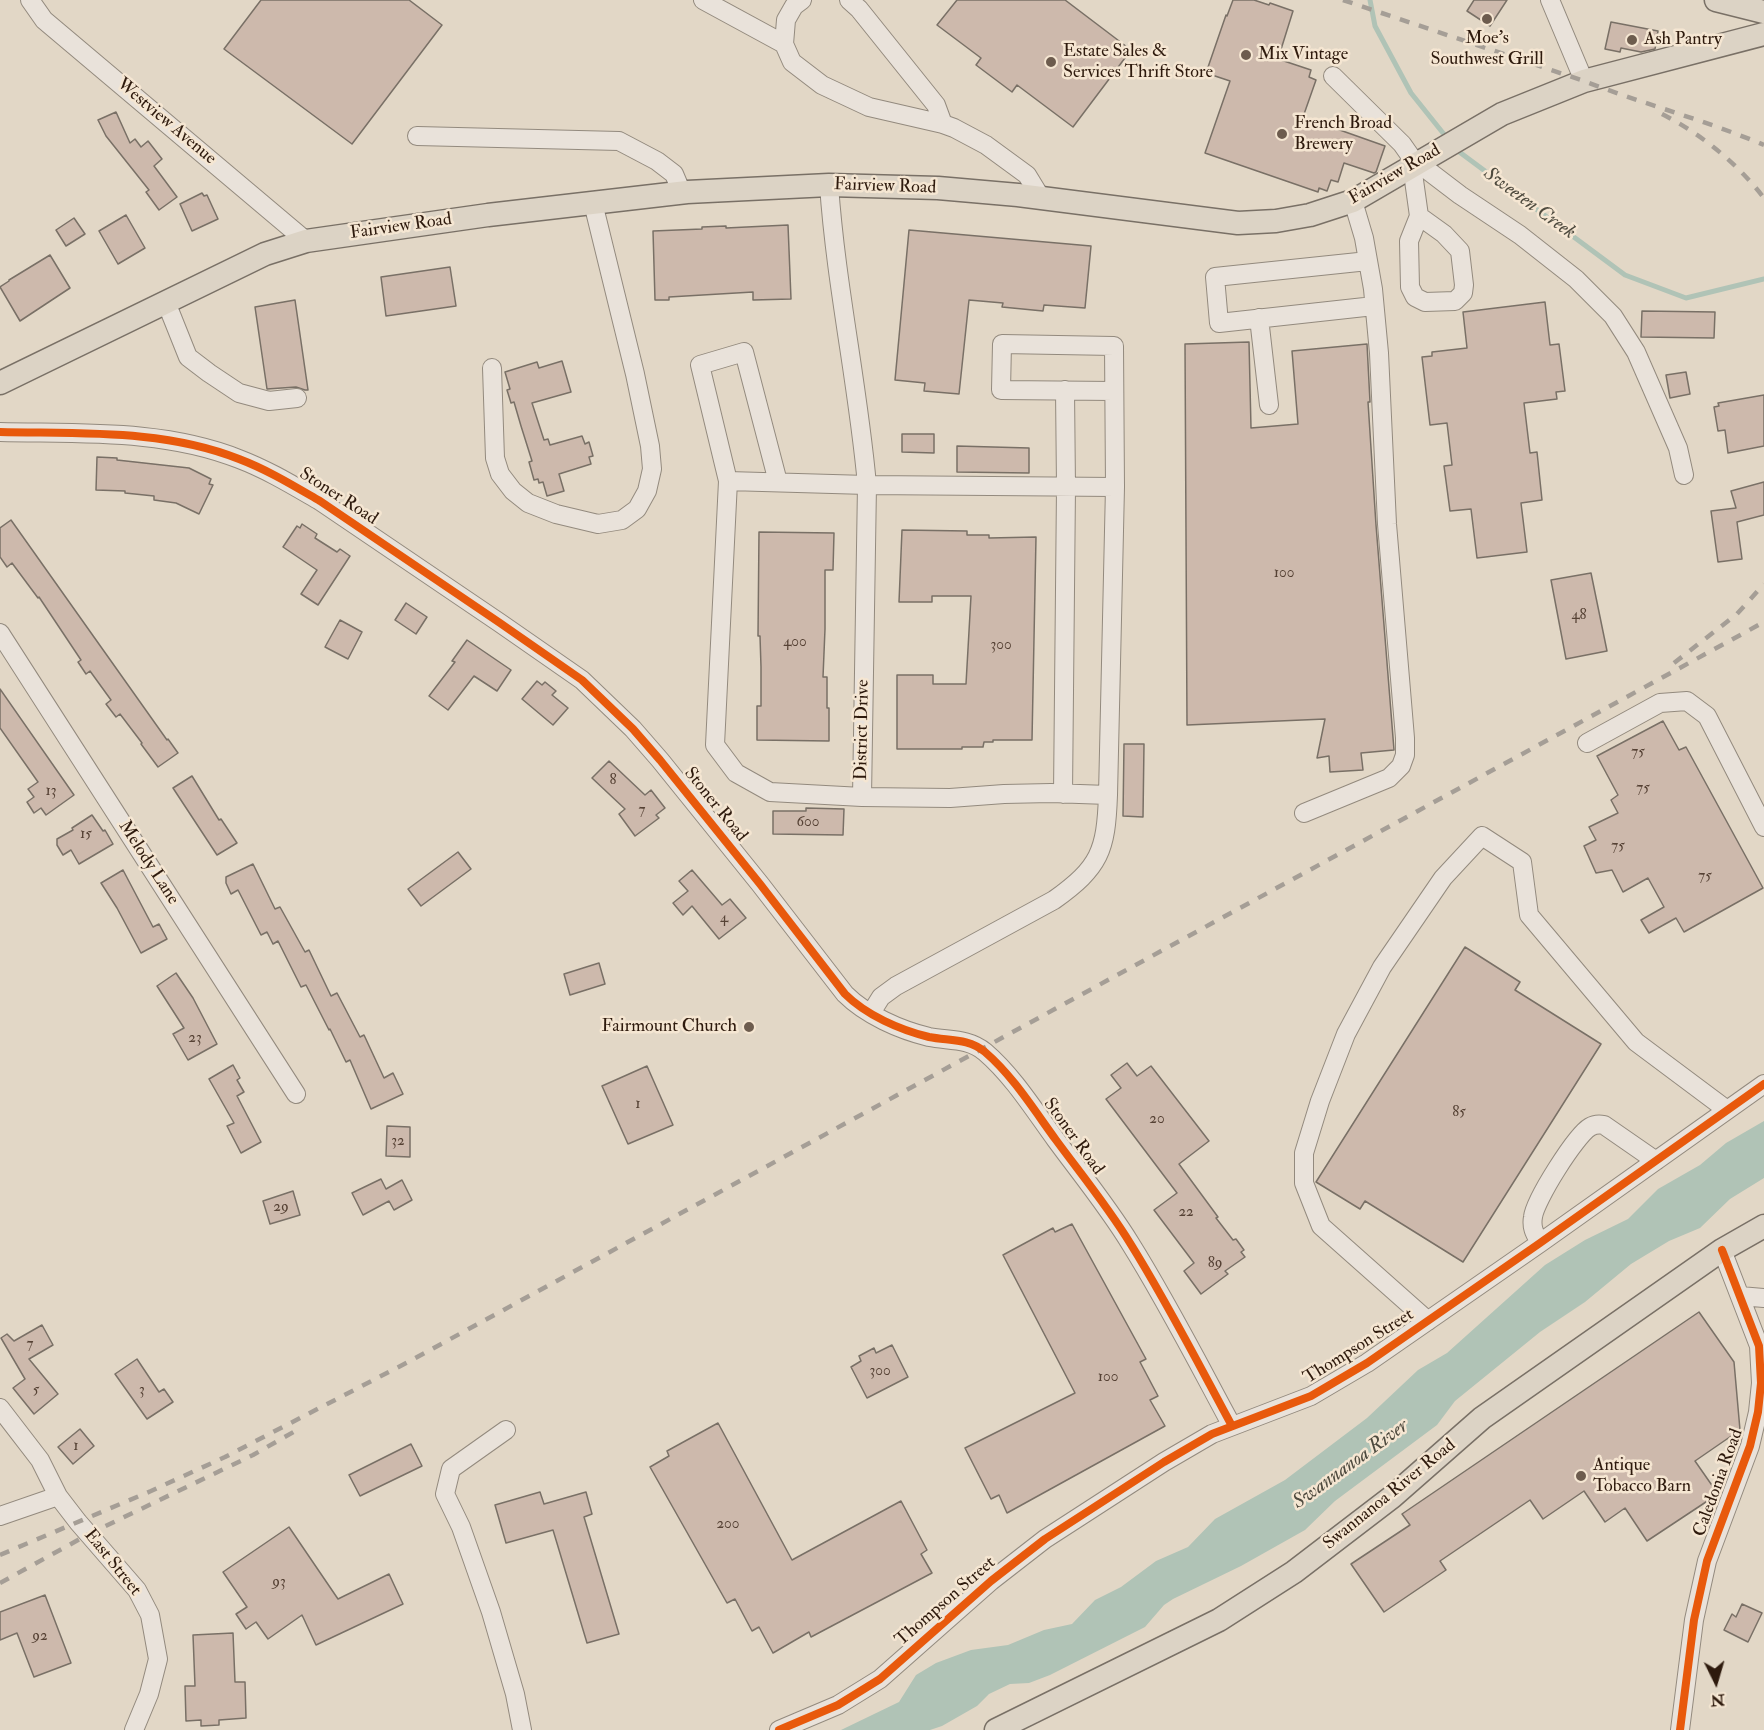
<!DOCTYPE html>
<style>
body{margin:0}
#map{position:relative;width:1764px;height:1730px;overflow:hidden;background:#e2d7c6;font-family:"IM FELL Double Pica",serif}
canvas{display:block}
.north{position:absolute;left:1686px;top:1652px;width:60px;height:60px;-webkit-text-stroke:4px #f5e6d2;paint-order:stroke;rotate:175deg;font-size:16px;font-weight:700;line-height:24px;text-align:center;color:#2e1a0d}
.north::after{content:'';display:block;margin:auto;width:21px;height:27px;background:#2e1a0d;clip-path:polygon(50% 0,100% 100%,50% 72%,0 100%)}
</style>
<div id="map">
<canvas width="1764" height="1730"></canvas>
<div class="north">N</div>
</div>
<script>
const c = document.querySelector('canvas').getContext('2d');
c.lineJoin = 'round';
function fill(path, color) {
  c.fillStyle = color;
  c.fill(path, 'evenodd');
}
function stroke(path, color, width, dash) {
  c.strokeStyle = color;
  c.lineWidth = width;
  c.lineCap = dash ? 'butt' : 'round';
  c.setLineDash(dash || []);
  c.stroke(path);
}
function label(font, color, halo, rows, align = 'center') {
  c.font = font + ' "IM FELL Double Pica",serif';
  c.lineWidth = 5;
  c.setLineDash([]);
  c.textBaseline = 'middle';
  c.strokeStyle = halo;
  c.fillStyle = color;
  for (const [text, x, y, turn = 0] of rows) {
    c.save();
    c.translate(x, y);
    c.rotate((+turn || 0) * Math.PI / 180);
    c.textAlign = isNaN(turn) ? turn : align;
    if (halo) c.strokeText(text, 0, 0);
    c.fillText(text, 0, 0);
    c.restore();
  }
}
fill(new Path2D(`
 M1764 1121V1178L1730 1199 1700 1228 1669 1241 1631 1264 1585 1302 1540 1332 1455 1401 1437 1425 1335 1501 1305 1530 1241 1566 1173 1599 1164 1605 1145 1627 1050 1675 1029 1683 1010 1684 989 1694 977 1706 942 1726 930 1730H841L899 1702 916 1675 936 1663 971 1650 1008 1645 1044 1630 1072 1624 1095 1600 1121 1587 1156 1561 1188 1547 1215 1519 1285 1480 1367 1418 1418 1370 1447 1353 1545 1265 1585 1240 1628 1219 1658 1189 1700 1165 1726 1143Z`), '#b0c3b6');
stroke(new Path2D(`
 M1370 0 1375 26 1411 93 1447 138
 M1454 148 1625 275 1686 298 1764 279`), '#b0c3b6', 5);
const building = new Path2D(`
 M261 0H409L442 25 352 144 224 49Z
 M957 0H1065L1131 50 1073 127 1017 85 1012 92 976 65 981 58 937 25Z
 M1233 0H1254L1269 5 1270 3 1293 11 1278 59 1311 70 1309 77 1316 80 1303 117 1385 146 1376 172 1374 173 1344 163 1338 182 1331 180 1327 191 1319 188 1318 192 1205 153 1230 81 1206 73 1226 15 1227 16Z
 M1474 0H1507L1490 26 1467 11Z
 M1611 22 1658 31 1655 49 1641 52 1621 48 1620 52 1605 49Z
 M116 112 130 143 135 139 141 147 148 141 162 159 154 166 177 197 159 210 146 192 149 190 106 136 98 120Z
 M202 193 204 196 207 195 218 219 192 231 180 204Z
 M126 215 145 248 118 264 99 231Z
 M74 218 85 234 66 246 56 230Z
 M788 225 791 299 753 300V292L669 297V300H655L653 231 702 229V227L726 226V228Z
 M909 230 1091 246 1085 308 1044 305 1043 311 1002 307 1003 303 969 300 959 394 924 391 925 383 895 380Z
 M50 255 70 288 20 321 0 287 9 281V280Z
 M450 267 456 306 386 316 381 277Z
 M295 300 308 390H305L296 387 267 389 255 307Z
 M1545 302 1550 345 1559 344 1565 391 1556 392 1557 399 1524 403 1530 453 1537 452 1542 500 1521 503 1527 552 1477 558 1471 509 1450 511 1444 466 1452 465 1447 423 1430 425 1422 357 1432 356V352L1467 348 1463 312Z
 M1642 311 1715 312 1714 338 1641 337Z
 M1249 342 1251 428 1298 424 1292 351 1367 344 1370 402H1368L1376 525 1394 750 1361 753 1363 770 1330 772 1329 756 1317 758 1325 719 1187 725 1185 344Z
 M562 361 571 392 532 403 544 440 548 439 550 445 582 436 585 444 589 442 593 456 589 457 591 464 559 474 564 491 547 496 543 482 539 483 538 479 534 480 529 462 532 461 521 426 514 402 511 403 507 390 510 389 505 372 537 362 539 368Z
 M1686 372 1690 394 1670 398 1666 375Z
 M1764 395V446L1728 453 1725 430 1718 431 1714 407 1719 406 1718 403Z
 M902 434H934V453L902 452Z
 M957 446 1029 448V473L957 472Z
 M97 457 117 458V460L189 468 211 479 209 484 213 485 199 514 176 503 154 500V496L125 493V491L96 490Z
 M1764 482V515L1737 522 1742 559 1718 562 1711 511 1736 508 1731 491Z
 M11 520 167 740 168 739 178 753 158 767 141 744 142 743 120 714 116 717 106 704 111 700 90 671 86 674 78 662 81 660 39 597 38 598 12 563 7 567 0 557V528Z
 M302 524 317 534 315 538 337 552 340 549 350 556 318 605 301 594 317 570 283 547 297 526 300 528Z
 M902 530 967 531V535H989V538L1036 537 1032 740H993V742H984L983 747H962V749H897V675H933V684H966L971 596H932V602H899Z
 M759 532 834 533 833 570H825V629L823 677H827V708H829V741L757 740V706H761V667L760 636H758Z
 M1591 573 1607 651 1566 659 1551 580Z
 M406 603 427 617 416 634 395 620Z
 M340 620 362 632 348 659 325 647Z
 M467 640 511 670 497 691 474 676 448 710 429 696 455 662 452 661Z
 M537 681 542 685 545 682 556 691 552 695 568 708 553 725 522 699Z
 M0 689 74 795 46 815 41 808 34 813 27 802 34 797 28 789 38 782 0 728Z
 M1663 721 1679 750 1686 747 1763 888 1684 932 1676 918 1649 933 1641 920 1664 907 1648 878 1623 892 1612 870 1596 873 1584 846 1596 840 1589 827 1618 813 1611 800 1618 795 1597 756Z
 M1124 744H1144L1143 817 1123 816Z
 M609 761 645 795 651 790 665 808 656 815 659 818 635 836 619 814 625 809 592 778Z
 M192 776 219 820 221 819 237 843 217 855 173 788Z
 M806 808 844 809 843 835 773 834V811H806Z
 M92 815 103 831 105 830 113 844 79 864 71 850 63 855 57 845V839L73 830 72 828Z
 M458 852 471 869 421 906 408 889Z
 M253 864 275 909 280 907 305 952 309 950 331 996 337 993 360 1037 364 1035 384 1078 393 1073 403 1094 371 1109 350 1060 346 1062 330 1029 329 1030 306 985 301 987 278 941 273 944 267 932 261 935 238 890 231 894 226 883V877Z
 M123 870 153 927 159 924 167 939 141 953 117 908 101 883Z
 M692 870 722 905 730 899 746 918 719 939 692 906 683 915 673 903 688 891 679 881Z
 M1465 947 1520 982 1515 990 1601 1044 1463 1262 1365 1201 1360 1209 1316 1182Z
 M599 963 605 984 570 995 564 974Z
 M176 973 193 998 217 1044 188 1060 173 1034 184 1028 157 986Z
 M1127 1063 1137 1076 1151 1066 1209 1141 1179 1164 1218 1217 1216 1218 1233 1240 1236 1239 1244 1250 1241 1252 1245 1257 1225 1271 1228 1274 1201 1294 1184 1271 1194 1263 1154 1210 1177 1193 1106 1099 1121 1088 1111 1075Z
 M233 1065 240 1078 237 1080 244 1092 237 1096 261 1142 241 1153 227 1126 234 1123 209 1079Z
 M647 1066 673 1125 628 1144 602 1086Z
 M387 1126 410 1127V1157L386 1156Z
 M381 1179 386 1189 402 1180 412 1200 394 1210 389 1201 363 1215 352 1193Z
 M293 1191 300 1215 270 1224 263 1201Z
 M1072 1224 1146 1359 1140 1362 1158 1396 1150 1400 1165 1426 1007 1513 999 1495 991 1499 965 1448 1075 1393 1003 1255 1053 1228 1055 1232Z
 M1699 1312 1734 1362 1740 1430 1695 1461 1718 1494 1647 1541 1625 1508 1605 1522 1584 1491 1543 1519 1530 1500 1440 1561 1446 1570 1384 1612 1351 1564 1410 1525 1402 1514Z
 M42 1325 53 1345 29 1359 58 1394 34 1414 13 1388 25 1379 1 1338 7 1334 14 1341Z
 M892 1345 908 1377 867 1398 851 1367 861 1361 859 1356 874 1348 876 1353Z
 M137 1359 159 1392 164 1389 173 1402 147 1419 115 1374Z
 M718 1423 792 1560 901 1501 927 1550 921 1554 932 1573 811 1637 809 1632 773 1653 759 1627 752 1631 735 1599 727 1603 650 1467 669 1456 667 1451Z
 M80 1429 94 1446 73 1464 58 1447Z
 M411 1444 422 1466 360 1496 349 1475Z
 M540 1492 544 1504 586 1492 592 1514 584 1517 619 1634 587 1643 553 1530 506 1543 495 1505Z
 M289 1527 338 1599 389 1574 403 1604 316 1645 302 1615 268 1639 256 1622 246 1629 236 1614 247 1607 223 1572Z
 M45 1595 71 1663 34 1677 17 1633 0 1640V1612Z
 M1742 1604 1762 1613 1748 1642 1724 1630 1732 1614 1736 1617Z
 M233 1633 235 1682H245L246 1718 219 1720V1725L201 1726V1720L186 1721 185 1686H195L193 1635Z`);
fill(building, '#cdb9ac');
stroke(building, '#797066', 1.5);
const minor = new Path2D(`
 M30 0 44 20 306 241
 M703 0 784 44
 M802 0 794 6 786 20 784 44 792 62 822 85 869 107 943 124 954 128 986 145 1027 175 1041 198
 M849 0 859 9 936 105 943 124
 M1550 0 1584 81
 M1333 76 1402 144 1416 164
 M417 136 619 141 657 161 674 174 682 193
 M1418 163 1460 195 1520 235 1576 279 1613 316 1636 352 1678 448 1684 475
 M1412 166 1419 216 1409 241 1410 287 1415 297 1425 302 1455 301 1463 293 1464 285 1460 251 1444 234 1419 216
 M829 185C836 286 858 384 867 485L862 797 950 798 1004 794 1051 793 1108 795
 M1368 261 1215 277 1219 323 1374 306
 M166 302 188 357 209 373 239 393 269 401 297 398
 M1259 318 1269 405
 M492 368 495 458 500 474 513 491 528 503 556 514 598 524 622 520 637 509 647 491 652 469 650 446 635 374 593 203
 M1114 391 1001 390 1002 344 1114 346 1115 487
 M0 432C80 434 164 429 239 459 268 470 294 486 320 501L500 623 582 680 633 729 660 760 760 884 845 994C866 1015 900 1030 929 1037 949 1041 968 1038 985 1052 1013 1076 1034 1110 1056 1140 1081 1174 1108 1207 1130 1243 1167 1302 1199 1365 1232 1426
 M728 481 700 365 744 352 778 482
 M0 633 296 1094
 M1587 743 1660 703 1687 701 1707 716 1764 827
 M1063 794 1066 487 1065 390
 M862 797 770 792 736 773 715 745 728 481 867 485 1115 487 1108 795C1106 851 1100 867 1054 900L896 986 881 997 871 1013
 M1304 813 1389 778 1401 766 1405 755V738L1387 524 1379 353 1373 289 1364 238 1353 201
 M1540 1243C1535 1234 1531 1228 1533 1217 1535 1200 1576 1135 1590 1127 1595 1124 1599 1124 1604 1125L1656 1161
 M1740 1296 1764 1298
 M1428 1321 1321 1226 1304 1183V1153L1320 1101 1346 1034 1382 967 1443 878 1482 836 1522 862 1529 915 1636 1042 1727 1110
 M0 1408 40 1460 58 1496 78 1522 137 1590 150 1615 158 1659 149 1694 134 1730
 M506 1430 451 1469 445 1494 461 1527 491 1612 515 1694 522 1730
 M0 1516 58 1496
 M779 1730 838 1705 880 1679 991 1581 1045 1539 1164 1462 1212 1434 1311 1396 1367 1363 1540 1243 1764 1084
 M1680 1730 1694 1620 1707 1561 1750 1446 1758 1412 1761 1383 1759 1346 1722 1250`);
const major = new Path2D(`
 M1716 0 1764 12
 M0 383 265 254 306 241 488 215 687 192 829 185 938 188 1018 195 1238 223 1276 221 1310 215 1353 201 1502 114 1584 81 1764 34
 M996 1730 1219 1620 1294 1572 1392 1497 1482 1418 1722 1250 1764 1226`);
stroke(minor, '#938a7e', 20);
stroke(major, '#797066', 25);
stroke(minor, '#e9e2da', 18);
stroke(major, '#dcd3c5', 22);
stroke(new Path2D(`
 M1343 0 1584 81C1643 104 1705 120 1764 145
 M1662 114C1701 134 1737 163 1764 198
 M1674 663 1737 614 1764 584
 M0 1555 151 1491 225 1457 410 1361 1764 622
 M0 1583 89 1534 253 1455 297 1430`), '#a59e96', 4.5, [10, 10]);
stroke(new Path2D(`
 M0 432C80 434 164 429 239 459 268 470 294 486 320 501L500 623 582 680 633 729 660 760 760 884 845 994C866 1015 900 1030 929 1037 949 1041 968 1038 985 1052 1013 1076 1034 1110 1056 1140 1081 1174 1108 1207 1130 1243 1167 1302 1199 1365 1232 1426
 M779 1730 838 1705 880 1679 991 1581 1045 1539 1164 1462 1212 1434 1311 1396 1367 1363 1540 1243 1764 1084
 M1680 1730 1694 1620 1707 1561 1750 1446 1758 1412 1761 1383 1759 1346 1722 1250`), '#e8590c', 8);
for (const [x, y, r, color] of [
 [1487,19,6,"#6d5c4e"],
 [1632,40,6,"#6d5c4e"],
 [1246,55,6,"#6d5c4e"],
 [1051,62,6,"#6d5c4e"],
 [1282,134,6,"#6d5c4e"],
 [749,1027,6,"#6d5c4e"],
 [1581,1476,6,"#6d5c4e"]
]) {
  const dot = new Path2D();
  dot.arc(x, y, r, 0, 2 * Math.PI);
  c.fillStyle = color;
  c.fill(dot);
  stroke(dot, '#f5e6d2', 2);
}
label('15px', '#564235', null, [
 ["100",1284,574],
 ["48",1579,616],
 ["400",795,643],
 ["300",1001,646],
 ["75",1638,753],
 ["8",613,781],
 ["75",1643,789],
 ["13",51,792],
 ["7",642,811],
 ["600",808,823],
 ["15",86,835],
 ["75",1618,847],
 ["75",1705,877],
 ["4",724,919],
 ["23",195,1039],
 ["1",638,1105],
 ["85",1459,1113],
 ["20",1157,1120],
 ["32",398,1142],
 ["29",281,1208],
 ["22",1186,1213],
 ["89",1215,1264],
 ["7",30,1345],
 ["300",880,1372],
 ["100",1108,1378],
 ["5",36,1391],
 ["3",142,1391],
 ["1",76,1447],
 ["200",728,1525],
 ["93",279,1583],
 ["92",40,1637]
]);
label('18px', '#2e1a0d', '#f5e6d2', [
 ["Moe's",1487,39,"center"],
 ["Southwest Grill",1487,60,"center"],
 ["Ash Pantry",1644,40],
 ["Estate Sales &",1063,52],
 ["Services Thrift Store",1063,73],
 ["Mix Vintage",1258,55],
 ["French Broad",1294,124],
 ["Brewery",1294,145],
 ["Fairmount Church",737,1027,"right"],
 ["Antique",1593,1466],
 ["Tobacco Barn",1593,1487]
], 'left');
label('18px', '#2e1a0d', '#f5e6d2', [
 ["Westview Avenue",166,122,40],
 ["Fairview Road",1395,175,-30],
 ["Fairview Road",885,187,2],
 ["Fairview Road",401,227,-8],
 ["Stoner Road",338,497,33],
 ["District Drive",863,730,-89],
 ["Stoner Road",715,805,51],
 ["Melody Lane",148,863,57],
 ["Stoner Road",1073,1137,54],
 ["Thompson Street",1359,1347,-32],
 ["Caledonia Road",1719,1483,-70],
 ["Swannanoa River Road",1390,1495,-39],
 ["East Street",112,1563,51],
 ["Thompson Street",946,1602,-41]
]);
label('italic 20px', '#4e4a3e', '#f5e6d2', [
 ["Sweeten Creek",1529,204,36],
 ["Swannanoa River",1351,1465,-36]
]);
</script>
